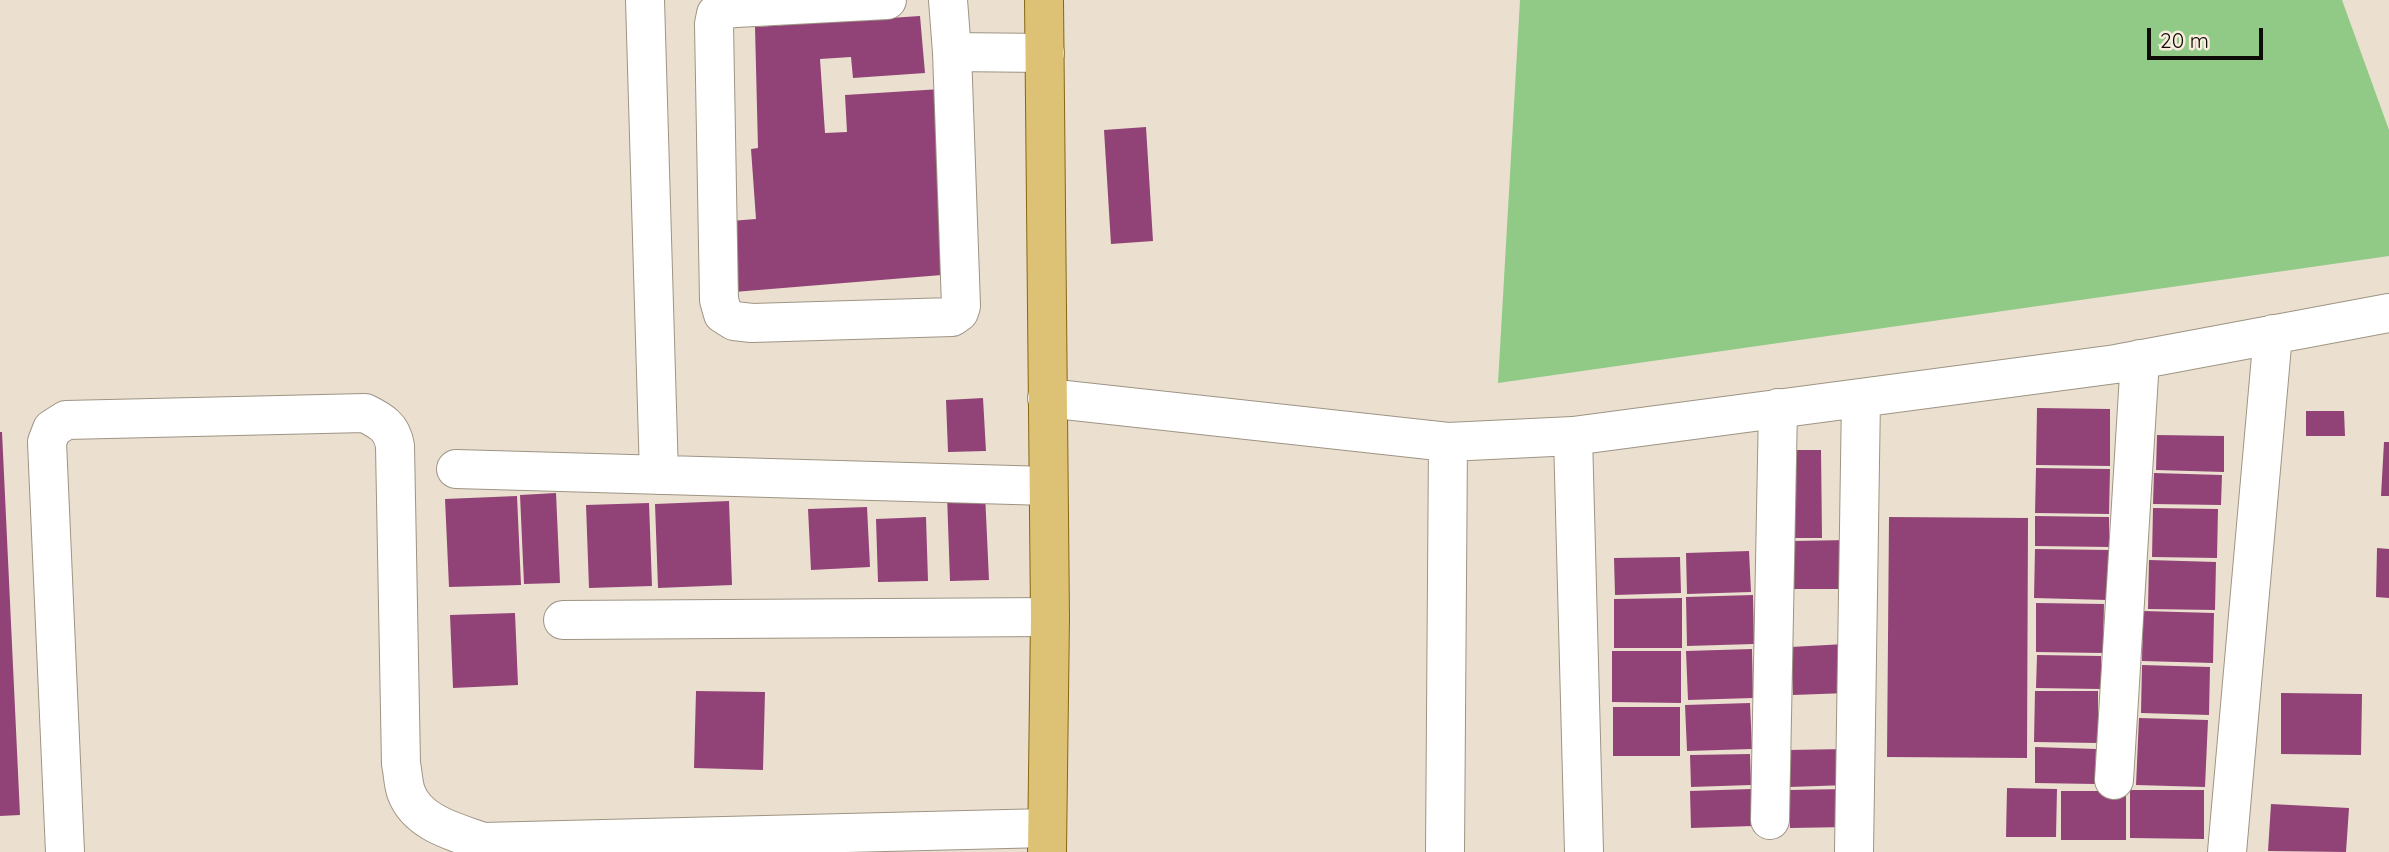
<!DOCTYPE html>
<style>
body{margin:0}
#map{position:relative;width:2389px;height:852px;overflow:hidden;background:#ebe0cf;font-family:Quicksand,sans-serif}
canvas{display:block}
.scale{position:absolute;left:2147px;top:28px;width:116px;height:32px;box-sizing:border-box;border:4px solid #0f0b06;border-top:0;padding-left:9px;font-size:21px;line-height:24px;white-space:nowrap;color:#0f0b06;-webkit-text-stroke:5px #f9eddd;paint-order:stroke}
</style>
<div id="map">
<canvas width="2389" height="852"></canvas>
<div class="scale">20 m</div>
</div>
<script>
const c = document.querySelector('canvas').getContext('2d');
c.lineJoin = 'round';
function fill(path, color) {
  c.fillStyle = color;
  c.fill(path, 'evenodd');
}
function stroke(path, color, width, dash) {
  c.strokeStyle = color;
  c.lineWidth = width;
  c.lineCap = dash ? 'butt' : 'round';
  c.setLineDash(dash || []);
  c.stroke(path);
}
fill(new Path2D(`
 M1520 0H2342L2389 130V256L1498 383Z`), '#91ca87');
fill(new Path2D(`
 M920 16 925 73 853 78 851 57 820 59 825 133 847 132 845 95 941 89 954 274 734 292 730 221 756 219 751 149 758 148 755 27Z
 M1146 127 1153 241 1111 244 1104 130Z
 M983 398 986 451 948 452 946 400Z
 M2037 408 2110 409V466L2036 465Z
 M2306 411H2344L2345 436H2306Z
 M0 432H2L20 815 0 816Z
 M2157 435 2224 436V472L2156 470Z
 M2384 442H2389V496H2381Z
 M1790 450H1821L1822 538H1791Z
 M2036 468 2110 469 2109 514 2035 513Z
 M2154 473 2222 475 2221 505 2153 504Z
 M556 493 560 583 524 584 520 495Z
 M985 493 989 580 950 581 947 495Z
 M517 496 521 585 449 587 445 499Z
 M729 501 732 585 658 588 655 504Z
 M649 503 652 586 589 588 586 505Z
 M867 507 870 567 811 570 808 509Z
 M2153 508 2218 509 2217 558 2152 557Z
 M2035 516 2109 517V547L2035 546Z
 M926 517 928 581 878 582 876 519Z
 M1889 517 2028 518 2027 758 1887 757Z
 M1849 540V589H1793L1792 541Z
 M2377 548 2389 549V598L2376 597Z
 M2035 549 2109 550 2108 600 2034 598Z
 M1749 551 1751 592 1687 594 1686 553Z
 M1680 557 1681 593 1615 595 1614 558Z
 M2149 560 2216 562 2215 610 2148 609Z
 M1753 595 1754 644 1687 646 1686 597Z
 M1682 598V648H1614V599Z
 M2036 603 2104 604 2103 653 2036 652Z
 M2143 611 2214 613 2213 663 2142 661Z
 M515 613 518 685 453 688 450 615Z
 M1845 644 1847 693 1793 695 1791 647Z
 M1752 649 1753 698 1688 700 1686 651Z
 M1612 651H1681V703L1612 702Z
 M2037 655 2101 656V689L2036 688Z
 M2142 665 2210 667 2209 715 2141 713Z
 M696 691 765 692 763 770 694 768Z
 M2035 691H2098V743L2034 742Z
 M2281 693 2362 694 2361 755 2281 754Z
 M1750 703 1752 749 1687 751 1685 705Z
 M1613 707H1680V756H1613Z
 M2139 718 2208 720 2205 787 2136 785Z
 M2035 747 2096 749 2095 784 2035 783Z
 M1847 749 1848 785 1789 787 1788 750Z
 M1750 754 1751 785 1691 787 1690 755Z
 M2007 788 2057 789 2056 837H2006Z
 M1752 789 1753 826 1691 828 1690 791Z
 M1847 789 1848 827 1790 828 1789 790Z
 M2130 790H2204V839L2130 838Z
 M2061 791H2126V840H2061Z
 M2271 804 2349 808 2346 852 2268 851Z`), '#914377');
const minor = new Path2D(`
 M645 0 659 475
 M887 0 736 8 725 9 716 14 714 24 719 300 723 314 734 321 752 323 952 317 959 312 961 306 952 52 948 0
 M952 52 1045 53
 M1047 398 1448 442 1573 436 1584 852
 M1573 436 2116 364 2389 313
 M456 469 1048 486
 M563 620 1050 617
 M2114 780 2140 359
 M1770 820 1778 408
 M65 852 47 442 52 429 66 420 365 413C381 421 392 427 395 446L401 764C403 773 403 783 406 792 417 823 455 832 483 842L1047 828
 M1445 852 1448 442
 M1854 852 1861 398
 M2227 852 2273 334`);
const major = new Path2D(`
 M1044 0 1050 617 1047 852`);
stroke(minor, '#9e9484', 40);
stroke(major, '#866712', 40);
stroke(minor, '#fff', 38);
stroke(major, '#ddc175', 38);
</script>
